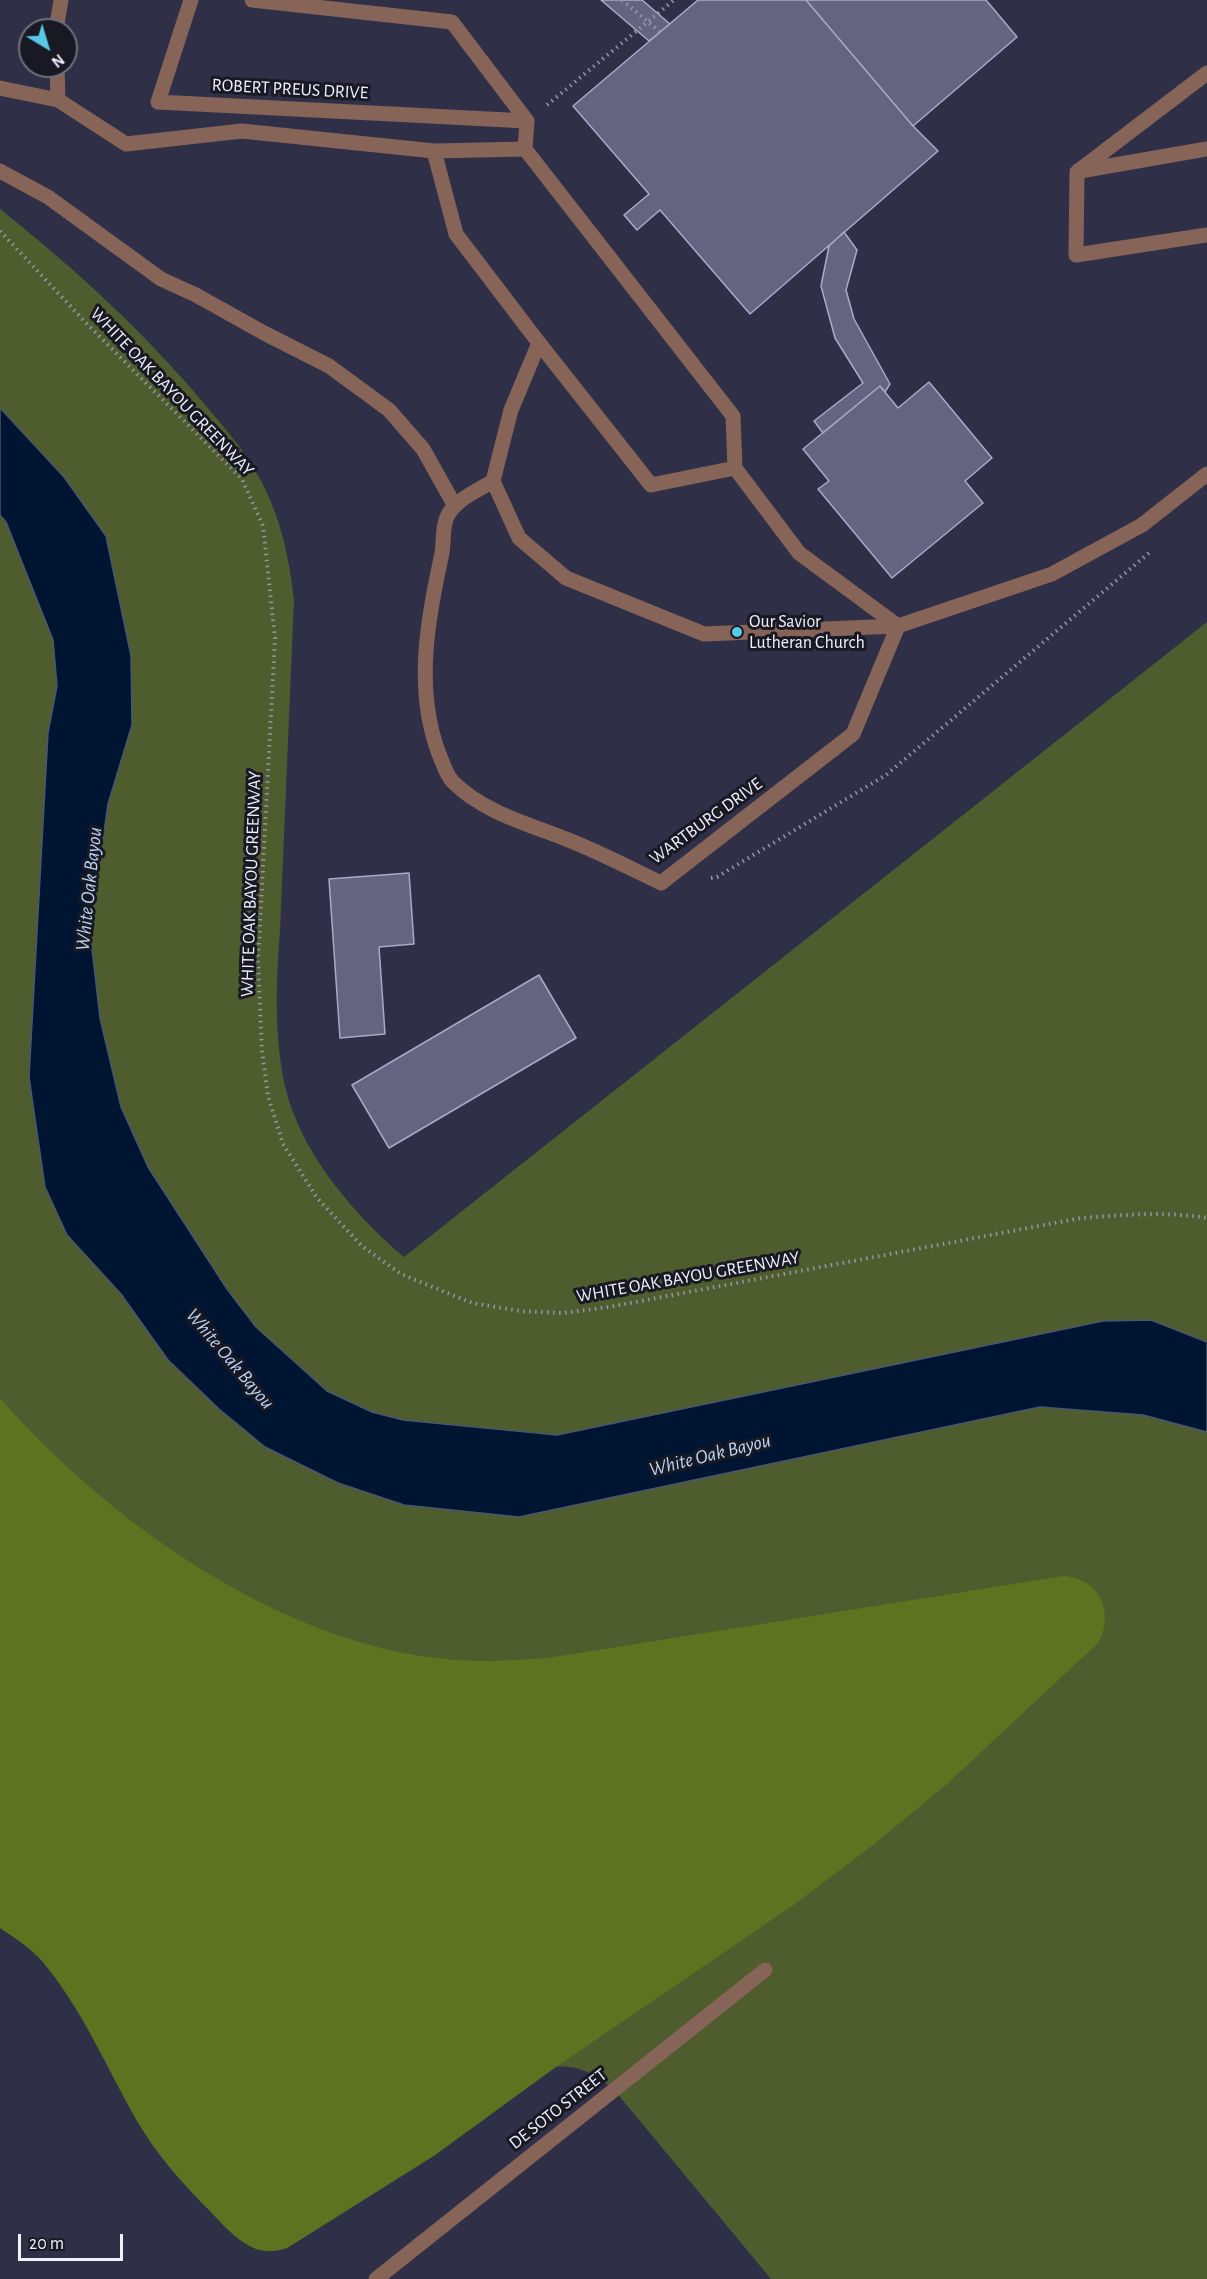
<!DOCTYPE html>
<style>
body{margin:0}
#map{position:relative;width:1207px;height:2279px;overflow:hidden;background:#302f48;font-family:"Alegreya Sans",sans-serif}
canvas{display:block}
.north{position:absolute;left:18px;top:18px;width:60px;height:60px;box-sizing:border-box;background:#191924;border:2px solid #6f6f7b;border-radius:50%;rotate:142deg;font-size:16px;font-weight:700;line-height:24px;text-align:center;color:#f1f0fe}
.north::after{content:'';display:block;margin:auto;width:21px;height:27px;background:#59c8e5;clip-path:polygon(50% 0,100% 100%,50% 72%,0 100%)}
.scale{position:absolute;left:18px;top:2234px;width:105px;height:27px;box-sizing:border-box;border:3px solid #f1f0fe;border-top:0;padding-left:8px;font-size:18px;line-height:21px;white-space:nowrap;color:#f1f0fe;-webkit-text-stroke:4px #191924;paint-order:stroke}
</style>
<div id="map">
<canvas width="1207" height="2279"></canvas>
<div class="north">N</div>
<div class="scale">20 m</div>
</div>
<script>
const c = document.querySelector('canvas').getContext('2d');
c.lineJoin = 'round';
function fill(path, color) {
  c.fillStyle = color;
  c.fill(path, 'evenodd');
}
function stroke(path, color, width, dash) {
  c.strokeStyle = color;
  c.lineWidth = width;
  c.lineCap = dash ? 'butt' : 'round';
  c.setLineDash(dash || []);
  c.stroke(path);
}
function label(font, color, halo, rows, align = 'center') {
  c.font = font + ' "Alegreya Sans",sans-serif';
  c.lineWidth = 6;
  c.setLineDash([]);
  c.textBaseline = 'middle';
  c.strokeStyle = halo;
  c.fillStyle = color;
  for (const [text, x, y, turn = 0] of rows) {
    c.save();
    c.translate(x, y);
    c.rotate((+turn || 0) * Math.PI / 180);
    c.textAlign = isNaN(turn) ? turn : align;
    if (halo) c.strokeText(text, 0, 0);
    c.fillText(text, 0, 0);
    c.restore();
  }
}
fill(new Path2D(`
 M0 209C73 267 142 330 202 401 222 425 242 447 257 474 280 513 289 556 294 600L280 930C276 982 274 1035 285 1086 300 1152 354 1215 404 1257L1207 622V2279H771L615 2091C599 2076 578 2064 555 2067L435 2155 287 2248C278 2250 270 2252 260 2250 241 2245 223 2225 210 2211 182 2183 156 2154 136 2119 106 2066 82 2009 43 1962 31 1948 15 1938 0 1928Z`), '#4f5c2e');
fill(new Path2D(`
 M0 1398C105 1518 268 1635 429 1657 468 1663 508 1661 547 1658L1064 1576C1070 1577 1077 1578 1083 1581 1107 1593 1110 1622 1098 1643L947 1784 873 1845 795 1904 556 2067 435 2155 287 2248C278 2251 270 2252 260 2250 241 2245 223 2225 210 2211 182 2183 156 2154 136 2119 106 2066 82 2009 43 1962 31 1948 15 1938 0 1928Z`), '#5f721f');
const water = new Path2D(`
 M0 408 64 477 106 536 131 656 132 725 108 804 90 932 100 1018 121 1107 148 1167 227 1289 256 1327 327 1391 372 1412 403 1420 557 1435 1103 1321 1151 1320 1207 1342V1432L1143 1415 1040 1407 519 1517 404 1505 338 1483 265 1447 219 1409 168 1360 121 1294 67 1235 45 1187 29 1077 48 733 57 686 53 640 6 522 0 515Z`);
fill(water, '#001532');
stroke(water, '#48576f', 1.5);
const building = new Path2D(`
 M601 0H642L670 24 649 41Z
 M698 0H806L913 126 938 151 750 314 660 210 637 230 624 215 649 194 573 106Z
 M806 0H986L1017 37 913 126Z
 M844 232 857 250 846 290 854 319 890 384 885 392 880 386 823 433 814 421 863 383 835 338 821 286 829 246Z
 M929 382 992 458 965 481 983 503 892 578 818 489 829 481 803 449 880 386 898 408Z
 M409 873 414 944 379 947 385 1034 340 1038 329 879Z
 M539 975 576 1038 389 1148 352 1085Z`);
fill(building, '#656480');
stroke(building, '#aaa9c8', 1.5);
stroke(new Path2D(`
 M622 0 660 32
 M547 105 674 0
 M0 231 89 326 242 479 263 526 275 638 258 961 262 1051 268 1096 283 1144 317 1198 363 1247 401 1274 472 1303 520 1311 563 1313 609 1307 1081 1218C1123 1215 1166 1211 1207 1218
 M711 878 717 877 886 775 1149 553`), '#9695a8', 4, [1.5, 4.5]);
stroke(new Path2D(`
 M191 0 158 102 527 121
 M252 0 452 22 527 121 525 149
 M56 30 61 0
 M57 66 58 100
 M1207 73 1077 172 1076 255 1207 235
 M0 88 58 100 126 144 242 131 434 151 456 234 539 343 511 410 493 481 519 538 566 578 704 634 898 626
 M434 151 525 149 733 416 735 468 799 553 898 626
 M0 171 48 197 161 279 196 295 264 333 329 366 389 410 423 449 455 506
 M1080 171 1207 149
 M539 343 651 485 735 468
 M493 481C479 490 454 500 447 517 442 527 444 542 442 553 428 619 414 688 439 754 443 763 446 775 453 782 483 812 528 824 566 839 599 852 630 868 661 883L853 734 898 626 1052 574 1142 525 1207 474`), '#866457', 15);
stroke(new Path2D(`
 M376 2279 765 1970`), '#866457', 15);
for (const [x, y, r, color] of [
 [737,632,6,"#59c8e5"]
]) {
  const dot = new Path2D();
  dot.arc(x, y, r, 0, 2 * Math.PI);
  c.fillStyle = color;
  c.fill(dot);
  stroke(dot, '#191924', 2);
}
label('18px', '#f1f0fe', '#191924', [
 ["ROBERT PREUS DRIVE",290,89,3],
 ["WHITE OAK BAYOU GREENWAY",172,392,46],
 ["WARTBURG DRIVE",706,821,-36],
 ["WHITE OAK BAYOU GREENWAY",251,884,-88],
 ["WHITE OAK BAYOU GREENWAY",688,1277,-10],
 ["DE SOTO STREET",558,2109,-38]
]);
label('18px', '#f1f0fe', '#191924', [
 ["Our Savior",749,622],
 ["Lutheran Church",749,643]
], 'left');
label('italic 20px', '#b9d5f7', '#191924', [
 ["White Oak Bayou",89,889,-84],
 ["White Oak Bayou",230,1359,50],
 ["White Oak Bayou",710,1455,-14]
]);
</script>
